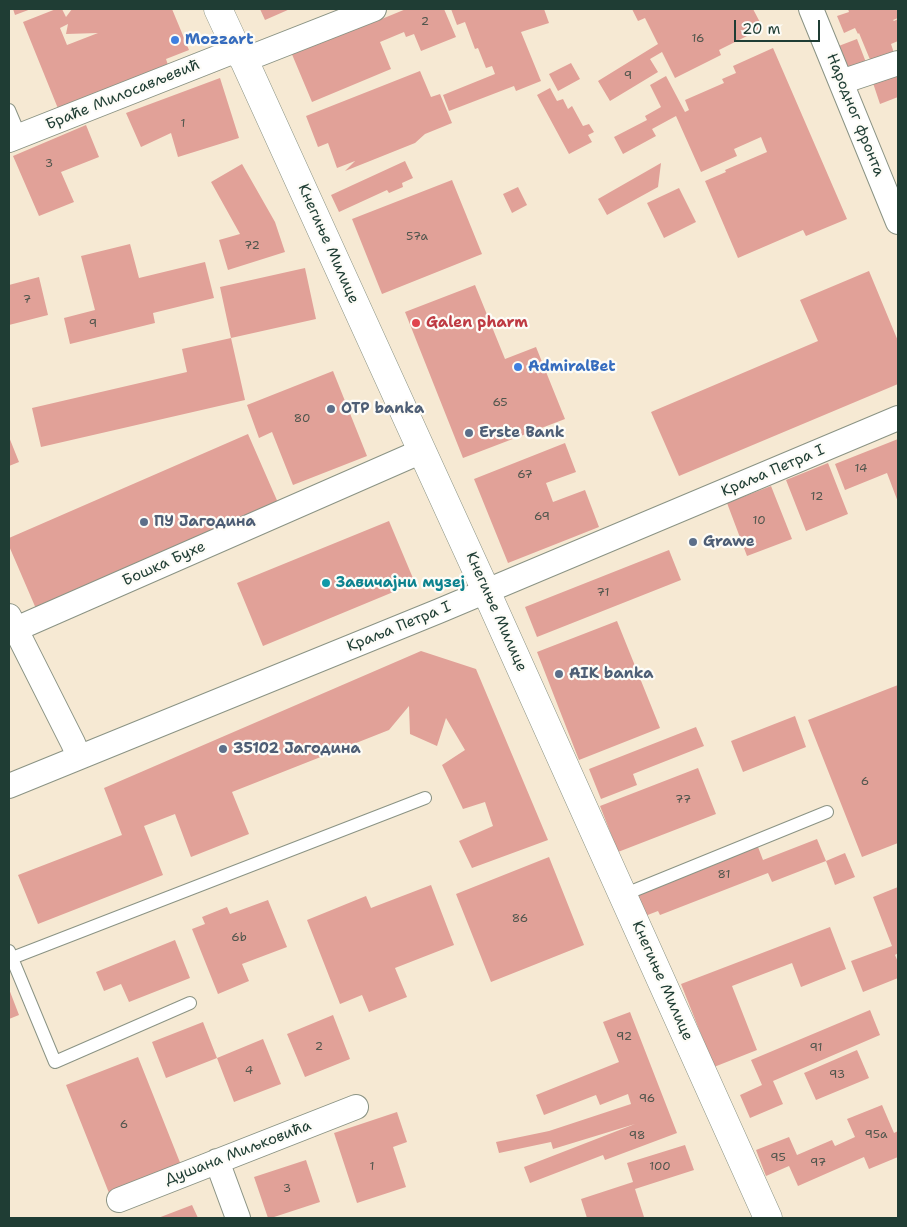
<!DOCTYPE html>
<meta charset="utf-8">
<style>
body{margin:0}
#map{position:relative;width:907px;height:1227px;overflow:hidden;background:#f6e9d3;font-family:"Shantell Sans",sans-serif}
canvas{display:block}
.frame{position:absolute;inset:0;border:10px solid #1f3d34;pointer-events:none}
.scale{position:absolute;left:734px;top:20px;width:86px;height:22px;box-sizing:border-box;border:2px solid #1f3d34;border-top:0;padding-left:6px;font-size:15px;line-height:18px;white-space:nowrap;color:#1f3d34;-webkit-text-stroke:4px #fdfcf7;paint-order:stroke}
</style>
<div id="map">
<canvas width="907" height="1227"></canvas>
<div class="frame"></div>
<div class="scale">20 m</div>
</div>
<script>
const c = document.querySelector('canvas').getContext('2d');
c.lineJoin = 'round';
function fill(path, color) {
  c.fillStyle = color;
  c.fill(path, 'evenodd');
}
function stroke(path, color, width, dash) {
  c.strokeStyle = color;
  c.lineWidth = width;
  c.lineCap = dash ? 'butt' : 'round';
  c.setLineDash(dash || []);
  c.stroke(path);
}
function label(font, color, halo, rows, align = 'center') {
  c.font = font + ' "Shantell Sans",sans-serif';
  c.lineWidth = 4.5;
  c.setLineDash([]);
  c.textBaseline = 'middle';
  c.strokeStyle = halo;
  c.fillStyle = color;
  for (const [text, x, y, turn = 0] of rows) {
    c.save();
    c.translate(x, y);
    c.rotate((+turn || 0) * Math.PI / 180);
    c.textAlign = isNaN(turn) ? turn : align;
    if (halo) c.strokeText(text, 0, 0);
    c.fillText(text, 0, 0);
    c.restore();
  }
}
fill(new Path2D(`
 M13 9H31L15 15Z
 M56 9H62L66 17 72 9H172L189 50 166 59 169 68 59 111 23 22ZM68 24 66 34 98 33 67 45 60 28Z
 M260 9H290L265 20Z
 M406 9H444L456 37 421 51 414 34 406 37 404 32 380 42 391 69 312 102 291 52 371 19 372 23Z
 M451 9H489V10L493 9H544L549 23 521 32 541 81 516 91 514 86 449 111 443 95 495 74 492 66 486 68 478 48 475 49 465 22 457 25Z
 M632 9H753L763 28 719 50 721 55 675 78 662 52 650 59 658 72 610 101 598 81 658 44 645 18 638 21Z
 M848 9H898V18L893 20 894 21 898 19V41L891 44 894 53 871 62 859 33 858 34 855 28 844 33 837 16 849 12Z
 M857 39 867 65 847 73 836 47Z
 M773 48 847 219 806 236 803 230 738 258 705 181 726 172 725 170 767 152 761 137 734 149 737 156 701 172 676 116 652 129 656 136 623 154 614 137 647 120 645 116 661 107 650 85 666 76 685 112 689 110 685 100 724 83 722 79 736 73 733 66Z
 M571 63 580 79 558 91 549 74Z
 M420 71 431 97 440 94 452 123 425 134 415 143 345 171 355 161 337 168 328 143 318 147 306 116Z
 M898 71V97L880 104 872 80Z
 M220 78 239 138 178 157 171 133 141 147 126 113Z
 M550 88 557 101 563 99 568 109 572 106 583 126 589 124 594 132 588 135 592 142 569 154 537 95Z
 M86 125 99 157 61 172 74 202 39 216 13 156Z
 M405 161 413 178 402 183 403 187 389 193 387 190 339 212 331 195Z
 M661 163 658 187 607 215 598 199Z
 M242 164 275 222 285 252 228 270 219 240 240 234 211 182Z
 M452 180 482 254 382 294 352 219Z
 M518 187 527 205 512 213 503 194Z
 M679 188 696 222 664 238 647 203Z
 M130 244 139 278 205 262 214 298 153 313 155 323 70 344 64 318 95 310 81 256Z
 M305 268 316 319 231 338 220 287Z
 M869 271 898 341V384L679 476 651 412 818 341 800 300Z
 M39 277 48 315 9 325V285Z
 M475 285 505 359 536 347 565 419 463 458 405 312Z
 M231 338 245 400 41 447 32 408 187 372 182 349Z
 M333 371 367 456 293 485 272 432 259 438 247 405Z
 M248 434 279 505 37 611 9 546V538Z
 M9 437 19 462 9 466Z
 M898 439V502L887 473 845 490 835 464Z
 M565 443 576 472 546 483 553 502 585 490 599 527 508 563 474 479Z
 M828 463 848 514 806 531 786 480Z
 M771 486 792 539 747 556 727 503Z
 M389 521 415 583 263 646 237 583Z
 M669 550 681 580 537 637 525 607Z
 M617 621 660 728 579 760 537 652Z
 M421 651 476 669 548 840 472 868 459 841 493 826 485 802 463 809 442 765 465 750 446 718 437 746 410 734 409 706 389 730 232 792 249 834 191 857 175 814 144 826 163 875 38 924 18 875 122 835 104 788Z
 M898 685V843L862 857 808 720Z
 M795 716 806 747 743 772 731 741Z
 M696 727 704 746 633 774 637 785 601 799 589 769Z
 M698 768 716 814 618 852 600 806Z
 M817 839 826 861 772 882 768 873 660 915 658 911 645 916 636 895 758 847 763 860Z
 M845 853 855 877 835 885 826 861Z
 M549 857 584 945 491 982 456 894Z
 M431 885 454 945 395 968 407 997 369 1012 362 995 340 1004 307 920 366 896 371 908Z
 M898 887V953L895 955 898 962V978L863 992 851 961 892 946 873 897Z
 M268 900 287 947 242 964 249 981 218 994 192 929 205 924 202 917 227 907 230 914Z
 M830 927 846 969 801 987 792 963 732 986 757 1050 714 1067 681 984Z
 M175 940 190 978 129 1002 121 984 104 991 96 972Z
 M9 989 19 1015 9 1019Z
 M870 1010 880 1035 773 1081 783 1104 750 1118 740 1095 762 1085 751 1060Z
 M630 1012 677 1133 605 1160 603 1155 530 1183 524 1167 635 1124 553 1149 551 1142 499 1153 496 1142 549 1131 631 1104 628 1094 600 1105 596 1095 544 1115 536 1095 619 1062 603 1022Z
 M333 1015 350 1059 305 1077 287 1034Z
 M203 1022 217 1058 166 1078 152 1042Z
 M263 1039 281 1084 234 1102 217 1058Z
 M857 1050 869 1078 816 1100 804 1073Z
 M138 1057 181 1165 109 1193 66 1085Z
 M882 1105 894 1133 898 1131V1157L869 1169 864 1157 798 1186 789 1166 766 1176 756 1150 789 1137 797 1155 832 1140 835 1146 855 1137 847 1119Z
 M397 1112 407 1142 393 1147 406 1187 357 1203 334 1133Z
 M685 1145 694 1170 635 1189 644 1217 640 1218H587L581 1199 633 1182 627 1163Z
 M306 1160 320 1202 271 1218H268L254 1177Z
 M192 1205 198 1218H158Z`), '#e1a198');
const service = new Path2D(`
 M9 110 20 136
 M623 895 827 812
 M9 951 55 1062 190 1003
 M12 958 425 798`);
const minor = new Path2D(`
 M811 9 898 222
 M244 60 374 9
 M841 82 898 63
 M9 140 237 50
 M9 616 73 743 79 757
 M16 629 422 451
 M9 786 439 611 898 418
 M217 1161 238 1218
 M119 1200 356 1107`);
const tertiary = new Path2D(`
 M218 9 237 50 244 60 422 451 486 591 768 1218`);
stroke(service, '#8a9384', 14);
stroke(minor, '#8a9384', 26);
stroke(tertiary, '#8a9384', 29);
stroke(service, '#fff', 12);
stroke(minor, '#fff', 24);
stroke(tertiary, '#fff', 28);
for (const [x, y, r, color] of [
 [175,40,5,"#3f7fe0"],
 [416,323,5,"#e0444e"],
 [518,367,5,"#3f7fe0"],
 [331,409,5,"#5c6f8a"],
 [469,433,5,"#5c6f8a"],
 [144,522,5,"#5c6f8a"],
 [693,542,5,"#5c6f8a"],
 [326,583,5,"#0f9aa8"],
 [559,674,5,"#5c6f8a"],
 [223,749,5,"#5c6f8a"]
]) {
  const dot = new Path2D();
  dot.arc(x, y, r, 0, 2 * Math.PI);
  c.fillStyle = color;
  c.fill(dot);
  stroke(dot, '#fdfcf7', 2);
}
label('12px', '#50564d', null, [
 ["2",425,22],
 ["16",698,39],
 ["9",628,76],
 ["1",183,124],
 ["3",49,164],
 ["57a",417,237],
 ["72",252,246],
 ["7",27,300],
 ["9",93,324],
 ["65",500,403],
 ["80",302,419],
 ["14",861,469],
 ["67",525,475],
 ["12",817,497],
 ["69",542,517],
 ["10",759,521],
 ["71",603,593],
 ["6",865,782],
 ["77",683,800],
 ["81",724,875],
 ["86",520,919],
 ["6b",239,938],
 ["92",624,1037],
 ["2",319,1047],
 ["91",816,1048],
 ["4",249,1071],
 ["93",837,1075],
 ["96",647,1099],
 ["6",124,1125],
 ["95a",876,1135],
 ["98",637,1136],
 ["95",778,1158],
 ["97",818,1163],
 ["1",372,1167],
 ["100",660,1167],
 ["3",287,1189]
]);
label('bold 15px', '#366cbe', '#fdfcf7', [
 ["Mozzart",185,40],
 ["AdmiralBet",528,367]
], 'left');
label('15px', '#1f3d34', '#fdfcf7', [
 ["Браће Милосављевић",123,95,-22],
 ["Народног фронта",855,115,68],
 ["Кнегиње Милице",328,244,66],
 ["Краља Петра I",773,471,-23],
 ["Бошка Бухе",164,564,-24],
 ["Кнегиње Милице",496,612,66],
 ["Краља Петра I",399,627,-22],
 ["Кнегиње Милице",662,981,66],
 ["Душана Миљковића",238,1153,-21]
]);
label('bold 15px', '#be3a42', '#fdfcf7', [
 ["Galen pharm",426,323]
], 'left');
label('bold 15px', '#4e5e75', '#fdfcf7', [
 ["OTP banka",341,409],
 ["Erste Bank",479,433],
 ["ПУ Јагодина",154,522],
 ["Grawe",703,542],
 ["AIK banka",569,674],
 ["35102 Јагодина",233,749]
], 'left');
label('bold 15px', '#0d838f', '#fdfcf7', [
 ["Завичајни музеј",336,583]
], 'left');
</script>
